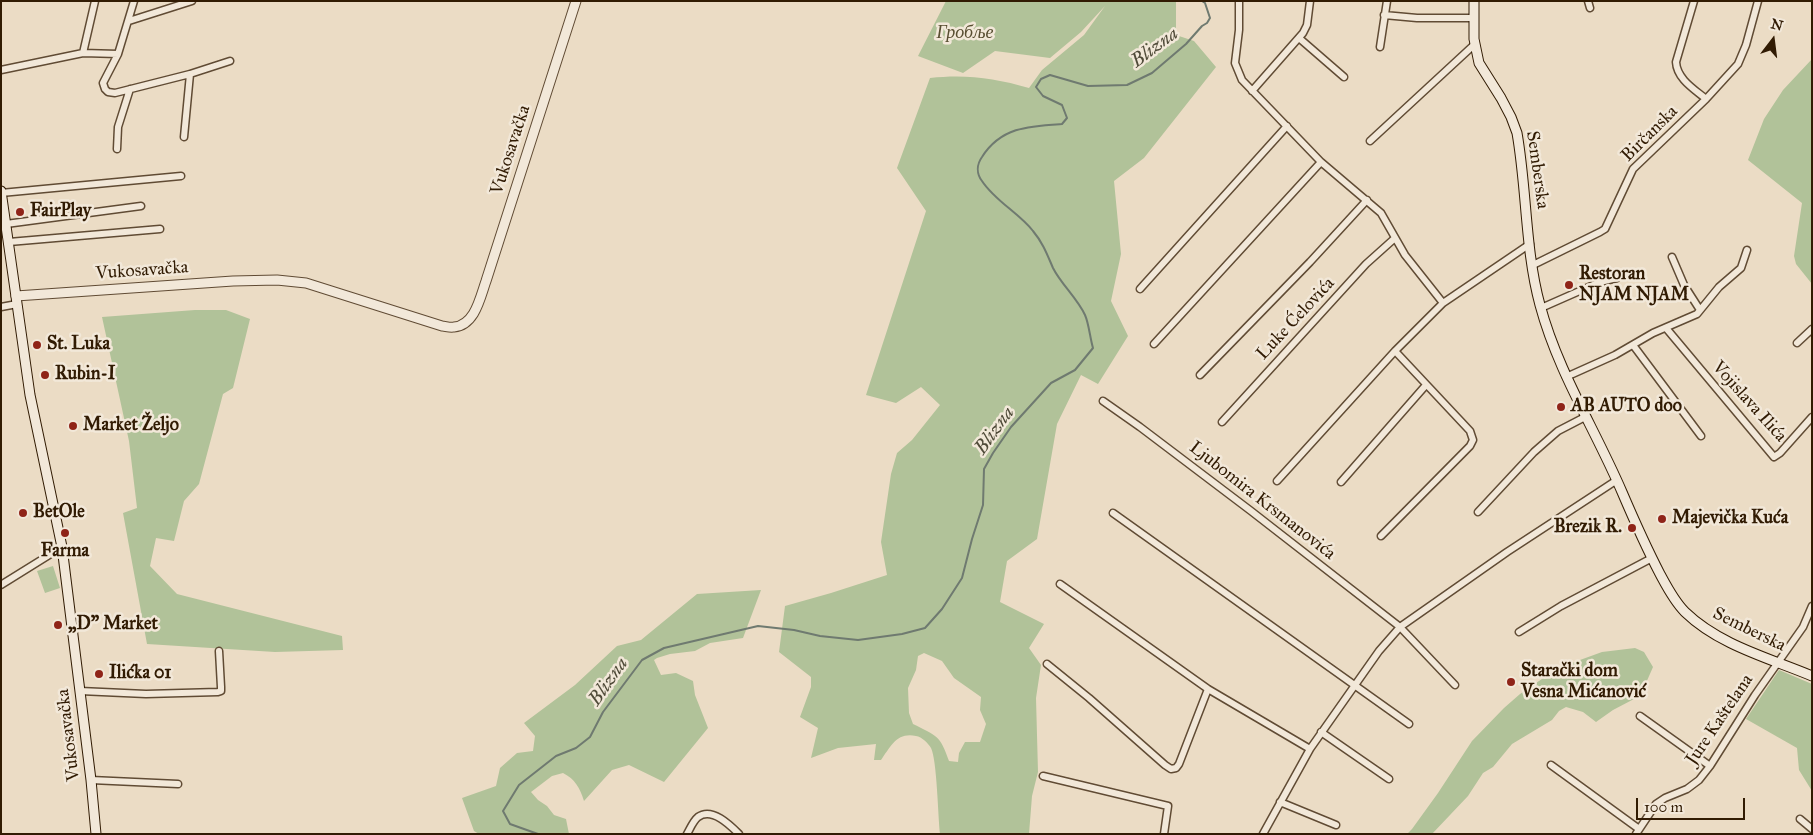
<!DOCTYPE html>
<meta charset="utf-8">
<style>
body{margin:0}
#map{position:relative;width:1813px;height:835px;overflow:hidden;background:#ebdcc5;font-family:"IM FELL Great Primer",serif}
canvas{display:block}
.frame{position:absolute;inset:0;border:2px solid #311b03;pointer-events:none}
.north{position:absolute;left:1748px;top:15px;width:50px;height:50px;-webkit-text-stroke:4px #f2e8d9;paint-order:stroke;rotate:15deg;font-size:14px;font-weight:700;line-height:20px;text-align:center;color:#311b03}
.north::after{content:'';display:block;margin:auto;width:18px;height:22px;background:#311b03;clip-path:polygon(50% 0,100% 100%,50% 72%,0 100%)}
.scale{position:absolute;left:1636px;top:798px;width:109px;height:22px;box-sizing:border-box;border:2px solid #311b03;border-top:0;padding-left:6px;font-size:15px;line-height:18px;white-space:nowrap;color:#311b03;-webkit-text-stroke:4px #f2e8d9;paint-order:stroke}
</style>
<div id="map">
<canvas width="1813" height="835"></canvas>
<div class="frame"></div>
<div class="north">N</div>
<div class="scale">100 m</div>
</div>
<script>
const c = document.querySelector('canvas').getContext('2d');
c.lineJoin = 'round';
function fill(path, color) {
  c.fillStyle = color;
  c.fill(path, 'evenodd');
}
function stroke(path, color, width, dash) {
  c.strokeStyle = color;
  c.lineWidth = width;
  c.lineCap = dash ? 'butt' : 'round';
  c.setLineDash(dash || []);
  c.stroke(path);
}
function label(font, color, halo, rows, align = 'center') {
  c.font = font + ' "IM FELL Great Primer",serif';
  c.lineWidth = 5;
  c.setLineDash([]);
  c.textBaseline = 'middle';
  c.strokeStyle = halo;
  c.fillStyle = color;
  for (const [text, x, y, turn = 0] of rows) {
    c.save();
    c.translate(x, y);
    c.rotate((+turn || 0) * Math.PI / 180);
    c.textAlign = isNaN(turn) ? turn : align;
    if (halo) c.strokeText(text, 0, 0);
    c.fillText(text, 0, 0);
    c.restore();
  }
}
fill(new Path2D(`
 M946 1H1176V35L1194 41 1216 67 1144 158 1114 181 1121 254 1111 301 1128 336 1098 384 1081 375 1057 424 1037 539 1007 561 1000 602 1044 624 1029 648 1041 665 1036 698 1038 772 1032 796 1029 834H940C938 817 937 760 931 748 928 743 922 737 916 736 897 732 891 746 881 760H874L876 744 838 748 811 758 818 728 800 717 811 687V677L779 652 785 606 831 593 887 575 881 542 891 474 897 453 912 440 940 405 921 387 896 403 866 395 926 211 897 168 930 78C965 74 995 78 1029 88L1042 70 1084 35 1105 6 1081 32 1050 58 995 51 963 73 918 56ZM924 653 942 661 954 678 981 697 980 710 986 724 980 742H965L959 753 958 762 949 761C940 735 937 736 913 724L909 713 908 688 916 670 918 656Z
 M1812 59V284L1796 264 1794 256 1802 203 1748 160 1764 119 1783 90Z
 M195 310H226L250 319 233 388 223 394 199 484 184 501 174 541 156 538 150 566 177 594 342 636 343 650 275 652 147 644 123 513 137 508 129 441 102 317Z
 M53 566 60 588 45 593 37 571Z
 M761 590 743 638 710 643 695 651 670 654 657 658 654 660 661 675 676 673 693 681 695 695 708 728 664 782 629 765 612 770 584 801C580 788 575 779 563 773L552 776 531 792 538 800 547 806 554 815 566 819 569 834H479L474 831 462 798 496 786 500 768 517 753 533 751 535 736 524 723 575 685 617 646 641 640 697 594Z
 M1635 648 1644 652 1653 667 1646 683 1634 699 1613 710 1596 722 1583 712 1566 707 1559 711 1552 720 1512 744 1493 767 1483 773 1468 796 1432 834H1407L1412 829 1438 793 1472 741 1504 708 1520 694 1558 668 1602 652Z
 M1779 670 1812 684V791L1799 770 1797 748 1746 719Z`), '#b1c299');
stroke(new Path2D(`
 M538 834 510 824 503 811 519 785 556 756 576 748 590 737 603 712 642 660 664 648 758 626 794 630 820 636 858 640 902 634 925 628 942 609 962 578 972 539 983 505 984 469 993 453 1011 427 1051 383 1075 370 1093 348C1090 338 1089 324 1085 315 1077 298 1061 284 1053 268 1047 254 1043 243 1033 231 1019 213 995 201 982 181 976 173 977 164 982 157 1001 127 1029 126 1062 124L1067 118 1062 105 1043 96 1036 87 1041 79 1050 75 1088 86 1127 85 1152 73 1186 44 1202 26 1207 23 1210 18 1205 3 1202 1`), '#6f7a70', 2);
const minor = new Path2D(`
 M134 1 118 54 103 83 105 89 108 92 115 93 190 74 230 61
 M1239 1V30L1235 63 1242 80 1321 162 1381 213 1405 255 1443 303
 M1588 1 1590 8
 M1694 1 1676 62C1677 79 1694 89 1706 99
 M1384 15 1417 18H1474
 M129 21 192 1
 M1299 38 1344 77
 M1380 47 1387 1
 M83 53 95 1
 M1 70 83 53 118 54
 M1252 91 1303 33 1307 25 1310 1
 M184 137 190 74
 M1370 141 1475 44
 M117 149 118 127 130 89
 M1 193 181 176
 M6 224 141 206
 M9 242 160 229
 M1672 257 1684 285 1700 310
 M1533 265 1600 232 1605 229 1633 169 1706 99 1738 64 1746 45 1758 1
 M1140 289 1287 126
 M1 307 17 304
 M1541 308 1600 282 1617 278
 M1666 328 1774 457 1780 453 1812 417
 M1797 343 1812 329
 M1154 344 1321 162
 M1633 345 1701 436
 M1200 375 1310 262 1367 200
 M1566 377 1615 355 1653 333 1697 314 1719 287 1741 268 1747 250
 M1103 401 1140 427 1251 511 1400 627 1455 685
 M1222 422 1366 264 1395 238
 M1277 481 1395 351 1443 303 1530 244
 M1341 482 1426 385
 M1478 512 1534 452 1558 431 1585 417
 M1113 513 1409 724
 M1381 536 1470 446 1473 440 1470 431 1395 351
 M1060 584 1208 689 1310 749
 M1 585 62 547
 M1519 632 1561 606 1652 558
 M1047 664 1089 698 1165 765 1171 769 1176 768 1179 764 1208 689
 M80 691 146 694 218 692 221 691V687L219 651
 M1640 716 1710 766
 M1321 732 1389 779
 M1551 765 1639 829
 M1043 776 1168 806 1164 834
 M91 780 178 784
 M1280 802 1336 825
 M1800 819 1812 829
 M687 834C690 829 693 821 698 817 712 807 730 825 739 834
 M1263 834 1310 749 1379 651 1400 627 1507 552 1617 480
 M1636 834 1656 804 1665 798 1687 789 1699 780 1710 766 1755 695 1803 627 1812 606`);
const tertiary = new Path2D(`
 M16 296 233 281 277 280 306 283 442 326C445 326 450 328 454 327 475 325 480 298 486 281L576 1`);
const secondary = new Path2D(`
 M1474 1V39L1479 63 1501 98 1511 117 1517 133C1527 190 1525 250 1540 305 1558 372 1595 429 1622 492 1634 520 1646 547 1660 574 1667 587 1674 601 1685 612 1719 645 1769 658 1812 676
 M1 191 30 395 62 547 91 780 96 834`);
stroke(minor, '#604b34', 9);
stroke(tertiary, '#604b34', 11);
stroke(secondary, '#311b03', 11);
stroke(minor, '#f2e8d9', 6);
stroke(tertiary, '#f2e8d9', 9);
stroke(secondary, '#f2e8d9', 9);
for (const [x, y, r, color] of [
 [20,212,5,"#8f2418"],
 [1569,285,5,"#8f2418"],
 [37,345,5,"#8f2418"],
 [45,375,5,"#8f2418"],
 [1561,407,5,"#8f2418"],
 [73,426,5,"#8f2418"],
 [23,513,5,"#8f2418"],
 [1662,519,5,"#8f2418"],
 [1632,528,5,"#8f2418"],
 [65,533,5,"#8f2418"],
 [58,625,5,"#8f2418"],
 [99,674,5,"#8f2418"],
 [1511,682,5,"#8f2418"]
]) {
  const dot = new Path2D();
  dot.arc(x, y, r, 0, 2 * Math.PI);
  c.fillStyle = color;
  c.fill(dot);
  stroke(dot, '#f2e8d9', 2);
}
label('italic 18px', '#574d30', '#f2e8d9', [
 ["Гробље",965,34]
]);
label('18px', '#311b03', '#f2e8d9', [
 ["Birčanska",1650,134,-45],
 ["Vukosavačka",511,150,-72],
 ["Semberska",1537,170,82],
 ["Vukosavačka",142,271,-4],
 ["Luke Ćelovića",1296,319,-47],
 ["Vojislava Ilića",1749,402,48],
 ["Ljubomira Krsmanovića",1262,501,38],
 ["Semberska",1749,630,26],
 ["Jure Kaštelana",1720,720,-56],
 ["Vukosavačka",69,735,-97]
]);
label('bold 18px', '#311b03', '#f2e8d9', [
 ["FairPlay",30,212],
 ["Restoran",1579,275],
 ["NJAM NJAM",1579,296],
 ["St. Luka",47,345],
 ["Rubin-I",55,375],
 ["AB AUTO doo",1571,407],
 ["Market Željo",83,426],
 ["BetOle",33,513],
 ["Majevička Kuća",1672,519],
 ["Brezik R.",1622,528,"right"],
 ["Farma",65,552,"center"],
 ["„D” Market",68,625],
 ["Starački dom",1521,672],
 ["Vesna Mićanović",1521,693],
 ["Ilićka 01",109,674]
], 'left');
label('italic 19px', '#504b39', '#f2e8d9', [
 ["Blizna",1155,48,-37],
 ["Blizna",995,431,-54],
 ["Blizna",609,682,-55]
]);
</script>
